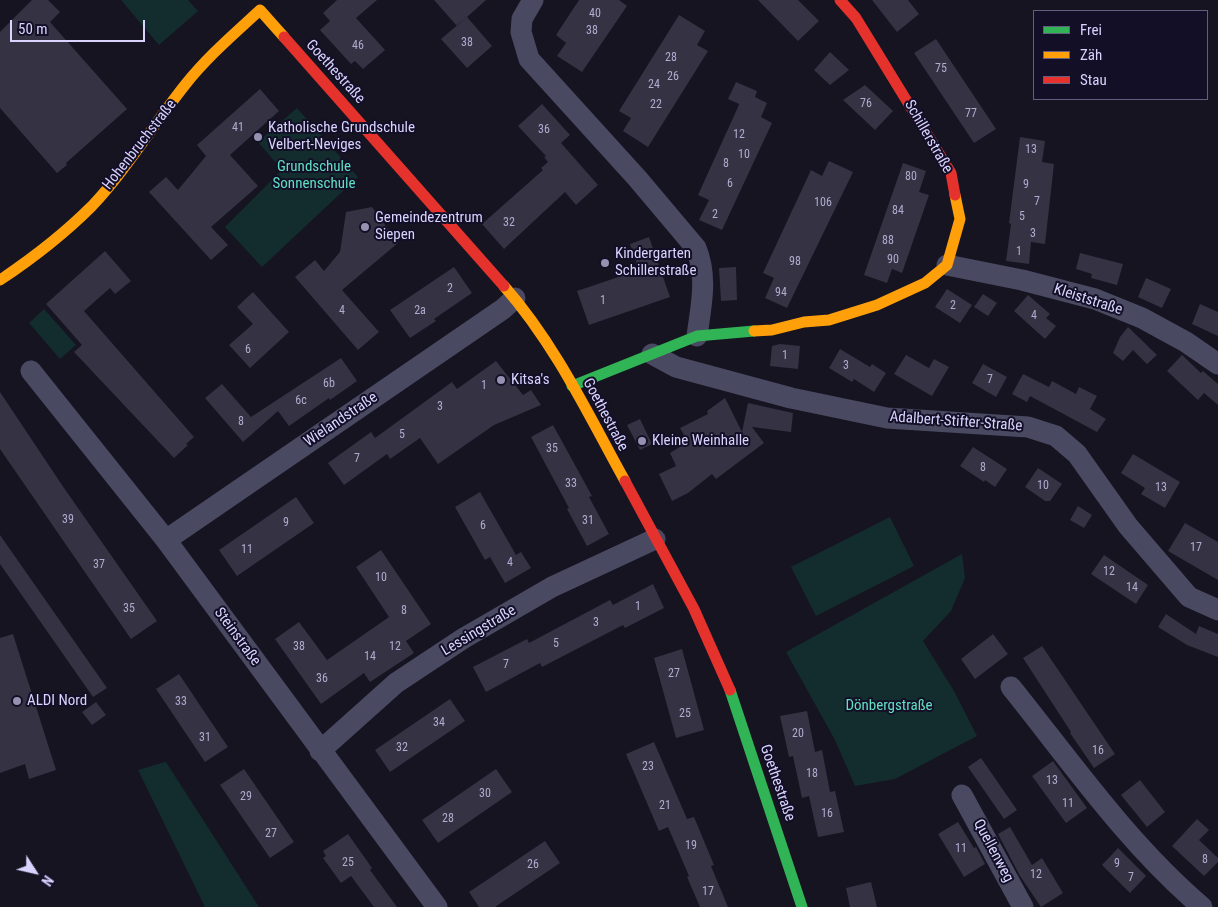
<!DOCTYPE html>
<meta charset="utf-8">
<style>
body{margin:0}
#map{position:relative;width:1218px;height:907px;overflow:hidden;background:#161421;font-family:"Roboto Condensed",sans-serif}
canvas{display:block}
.legend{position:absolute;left:1033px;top:10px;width:175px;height:90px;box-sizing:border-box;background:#130f26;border:1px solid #625e7d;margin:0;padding:6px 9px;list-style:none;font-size:15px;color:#d9d4ff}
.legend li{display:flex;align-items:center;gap:10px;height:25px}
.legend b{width:25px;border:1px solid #625e7d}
.north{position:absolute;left:10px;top:847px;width:50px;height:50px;-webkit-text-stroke:4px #130f26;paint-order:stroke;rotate:125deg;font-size:14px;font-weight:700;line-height:20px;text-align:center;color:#d9d4ff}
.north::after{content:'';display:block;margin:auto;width:18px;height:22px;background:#d9d4ff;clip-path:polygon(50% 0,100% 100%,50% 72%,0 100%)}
.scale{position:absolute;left:10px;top:20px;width:135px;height:22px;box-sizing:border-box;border:2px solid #d9d4ff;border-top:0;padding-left:6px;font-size:15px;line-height:18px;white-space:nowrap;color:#d9d4ff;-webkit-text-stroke:4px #130f26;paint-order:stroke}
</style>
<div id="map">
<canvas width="1218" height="907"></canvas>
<ul class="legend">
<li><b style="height:6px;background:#30b455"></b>Frei</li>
<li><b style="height:6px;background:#ff9f0a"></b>Zäh</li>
<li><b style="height:6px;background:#e5322d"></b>Stau</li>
</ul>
<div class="north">N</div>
<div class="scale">50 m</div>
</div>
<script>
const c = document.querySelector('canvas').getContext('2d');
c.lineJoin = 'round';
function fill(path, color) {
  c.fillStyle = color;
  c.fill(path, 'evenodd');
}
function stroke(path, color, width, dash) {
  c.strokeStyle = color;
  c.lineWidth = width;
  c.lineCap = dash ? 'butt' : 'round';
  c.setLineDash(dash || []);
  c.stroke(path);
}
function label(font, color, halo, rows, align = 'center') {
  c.font = font + ' "Roboto Condensed",sans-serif';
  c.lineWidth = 4;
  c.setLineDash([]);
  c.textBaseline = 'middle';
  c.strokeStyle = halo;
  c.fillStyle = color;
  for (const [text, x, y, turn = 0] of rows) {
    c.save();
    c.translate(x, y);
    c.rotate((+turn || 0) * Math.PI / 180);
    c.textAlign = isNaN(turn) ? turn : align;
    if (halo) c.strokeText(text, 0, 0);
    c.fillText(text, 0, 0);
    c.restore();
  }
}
fill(new Path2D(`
 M121 0H188L198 11 159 45Z
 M297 108 358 177 262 267 225 227 282 170 258 142Z
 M44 309 76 345 60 359 29 323Z
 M890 517 914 566 816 616 791 567Z
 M962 554 965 578 951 611 923 641 954 691 977 736 895 779 855 786 835 740 786 652Z
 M165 762H166L259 907H205L138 770Z`), '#132c2d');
fill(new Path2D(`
 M32 0H48L60 12 50 22 127 109 66 163 67 165 57 173 0 108V32Z
 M337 0H377L356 18 385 50 363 69 355 61 351 64 320 30 330 21 323 13Z
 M434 0H486L457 26Z
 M579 0H619L627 6 582 72 557 56 566 43 556 35Z
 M758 0H798L819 21 798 41Z
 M872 0H908L919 14 897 32Z
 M679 15 705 31 697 45 708 51 648 147 623 131 631 118 619 111Z
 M467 17 492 46 467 68 441 39Z
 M936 39 996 129 974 143 914 53Z
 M830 52 849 70 830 85 814 70Z
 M736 82 757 91 755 97 767 103 761 117 772 123 722 230 699 220 709 200 698 195 738 107 739 104 728 99Z
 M865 85 893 111 875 130 843 100Z
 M260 89 279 111 230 155 258 186 211 227 228 245 211 260 149 192 166 177 178 190 206 156 197 145Z
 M542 104 570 135 561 143 598 185 576 205 565 192 504 249 482 224 543 170 541 168 548 162 544 157 546 156 518 126Z
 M1020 137 1045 141 1042 162 1054 164 1045 244 1031 242 1029 264 1006 261 1011 224 1009 223Z
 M829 161 853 172 787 308 765 298 774 278 763 273 811 170 822 176Z
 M903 163 926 171 919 192 929 195 902 273 892 269 887 283 864 275Z
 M372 207 398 243 342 290 379 332 358 350 295 277 315 260 324 271 340 252 346 212Z
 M649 237 670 297 589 325 577 291 639 270 630 244Z
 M105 251 131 281 115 294 110 288 84 311 194 437 186 444 188 445 174 458 74 352 82 345 46 304Z
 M1080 253 1123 264 1117 285 1091 278 1092 274 1076 269Z
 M454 267 472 293 434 319 436 321 410 338 390 310Z
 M736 267 737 300 721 301 719 268Z
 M1146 278 1171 289 1162 308 1138 297Z
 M947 289 972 305 960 323 935 307Z
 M253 292 289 332 250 368 229 345 253 324 237 307Z
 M983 294 997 303 988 316 974 307Z
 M1028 295 1050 314 1046 318 1056 326 1045 339 1014 311Z
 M1200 304 1218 312V336L1192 324Z
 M1128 327 1157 355 1147 364 1133 350 1123 361 1113 353 1120 337Z
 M780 344 800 346 798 369 770 366 772 346Z
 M840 349 870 367 872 364 886 373 874 392 854 379 852 382 829 368Z
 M906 355 929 368 934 359 949 367 932 396 894 374Z
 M1182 355 1201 373 1203 371 1218 384V405L1204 393 1198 400 1167 371Z
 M341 358 357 381 330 400 329 398 289 426 278 411 243 442 205 398 222 384 251 417Z
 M496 361 523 395 531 390 541 405 494 425 438 464 420 438 390 459 387 454 344 485 328 463 371 432 375 438 452 382 457 389Z
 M983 364 1007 377 996 397 972 383Z
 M1023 374 1049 387 1052 381 1076 394 1079 387 1097 396 1090 409 1106 419 1097 432 1030 396 1027 402 1012 394Z
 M0 392 64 488 157 621 131 639 0 449Z
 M725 398 742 432 748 403 793 413 791 432 752 427 764 443 716 479 712 474 688 493 672 501 659 474 676 466 670 453 688 442 680 428 708 414 707 411Z
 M640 419 652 444 640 450 627 425Z
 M553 425 592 496 589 497 609 534 587 546 567 509 569 508 531 437Z
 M973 447 1007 469 995 487 985 480 984 482 960 466Z
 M1133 454 1180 482 1165 508 1141 494 1145 488 1121 473Z
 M1038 468 1062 484 1050 501H1045L1025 487Z
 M480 492 516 555 521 552 531 568 505 583 490 557 485 560 455 507Z
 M296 497 314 523 237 576 219 550Z
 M1078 506 1092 515 1084 528 1070 520Z
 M1185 523 1218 542V580L1168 551Z
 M0 535 107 688 93 697 0 564Z
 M381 550 431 624 406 641 414 653 370 682 364 673 321 704 275 639 299 622 327 660 389 617 356 567Z
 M1104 555 1148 585 1136 604 1091 574Z
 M653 584 664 608 625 628 623 625 542 667 540 663 486 692 473 667 527 639 529 643 610 600 613 605Z
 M1166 614 1196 634 1199 626 1218 634V657L1187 645 1158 627Z
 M13 634 56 770 29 779 25 764 0 773V638Z
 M993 634 1008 654 975 679 961 659Z
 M1042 646 1115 754 1094 768 1070 733 1071 732 1023 658Z
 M682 649 704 730 676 738 654 658Z
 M179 674 228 747 205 762 156 689Z
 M450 699 465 721 390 772 375 750Z
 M96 702 106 715 92 725 82 712Z
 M807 711 815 752 822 750 830 792 835 791 844 832 818 837 809 796 802 798 793 756 789 757 780 716Z
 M654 742 687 819 694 817 714 865 711 866 728 907H700L687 877 689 876 668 827 659 831 626 754Z
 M981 758 1017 810 1004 819 968 767Z
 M1053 761 1087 808 1066 823 1032 776Z
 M244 769 294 842 270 858 220 785Z
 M496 769 512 792 438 843 422 820Z
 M1140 780 1165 812 1147 827 1121 795Z
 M1197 819 1209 830 1199 840 1218 858V862L1204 876 1172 846Z
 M958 822 974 848 976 847 985 864 964 877 938 834Z
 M1010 827 1032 865 1042 858 1063 893 1041 907 1020 876 998 834Z
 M348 834 372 868 370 870 397 907H374L351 876 341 883 323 858 326 856 323 851Z
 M545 841 560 863 495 907H479L469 892Z
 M1118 848 1146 876 1130 893 1102 865Z
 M871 882 877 907H850L846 888Z`), '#343243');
stroke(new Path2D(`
 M533 0 522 19 521 32 529 59 637 178 696 248C708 277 701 306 697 336
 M947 265 1022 280 1095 299 1142 318 1186 342 1218 364
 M652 354 676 367 791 398 887 418 1028 427 1056 436 1077 454 1128 526 1189 597 1218 610
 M31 371 166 540 437 907
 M166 540 503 309 515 298
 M1011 687C1072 763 1128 844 1202 907
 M320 751 396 683 464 638 552 587 655 539
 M962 795 1023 907`), '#4a4962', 21);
stroke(new Path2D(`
 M572 386 697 336 754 331
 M730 690 802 907`), '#30b455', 11);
stroke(new Path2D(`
 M0 280C33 258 64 234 92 206 127 169 153 125 185 85 207 57 234 34 260 10L284 37
 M504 286C555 344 588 414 625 481
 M754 331 772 330 804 322 829 320 877 305 925 283 947 265 960 219 955 195`), '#ff9f0a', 11);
stroke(new Path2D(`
 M840 0 856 18 951 173 955 195
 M284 37 504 286
 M625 481 694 609 730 690`), '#e5322d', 11);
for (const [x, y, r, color] of [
 [258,137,5,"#9591b1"],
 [365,227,5,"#9591b1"],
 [605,263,5,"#9591b1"],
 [501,380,5,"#9591b1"],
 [642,441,5,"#9591b1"],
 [17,701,5,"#9591b1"]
]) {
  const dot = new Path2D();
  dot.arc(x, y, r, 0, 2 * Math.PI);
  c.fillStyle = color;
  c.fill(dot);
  stroke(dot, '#130f26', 2);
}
label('12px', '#b0acd0', null, [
 ["40",595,14],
 ["38",592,31],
 ["38",467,43],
 ["46",358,46],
 ["28",671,58],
 ["75",941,69],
 ["26",673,77],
 ["24",654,85],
 ["76",866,104],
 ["22",656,105],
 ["77",971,114],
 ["41",238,128],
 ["36",544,130],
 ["12",739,135],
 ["13",1031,150],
 ["10",744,155],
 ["8",726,164],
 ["80",911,177],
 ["6",730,184],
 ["9",1026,185],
 ["7",1037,202],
 ["106",823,203],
 ["84",898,211],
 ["2",715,215],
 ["5",1022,217],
 ["32",509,223],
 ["3",1033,234],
 ["88",888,241],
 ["1",1019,252],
 ["90",893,260],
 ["98",795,262],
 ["2",450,289],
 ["94",781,293],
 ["1",603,301],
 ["2",953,306],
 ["4",342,311],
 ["2a",420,311],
 ["4",1034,316],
 ["6",248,350],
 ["1",785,356],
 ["3",846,366],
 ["7",990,380],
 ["6b",329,384],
 ["1",484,386],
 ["6c",301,401],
 ["3",440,407],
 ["8",241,422],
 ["5",402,435],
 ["35",552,449],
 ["7",357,459],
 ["8",983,468],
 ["33",571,484],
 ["10",1043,486],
 ["13",1161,488],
 ["39",68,520],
 ["31",588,521],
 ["9",286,523],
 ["6",483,526],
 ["17",1196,548],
 ["11",247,550],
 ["4",510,563],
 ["37",99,565],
 ["12",1109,572],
 ["10",381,578],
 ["14",1132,588],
 ["1",638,607],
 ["35",129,609],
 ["8",404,611],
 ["3",596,623],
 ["5",556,644],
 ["38",299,647],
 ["12",395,647],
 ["14",370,657],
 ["7",506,665],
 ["27",674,674],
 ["36",322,679],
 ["33",181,702],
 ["25",685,714],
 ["34",439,723],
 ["20",798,734],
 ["31",205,738],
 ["32",402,748],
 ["16",1098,751],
 ["23",648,767],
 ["18",812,774],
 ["13",1052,781],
 ["30",485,794],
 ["29",246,797],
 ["11",1068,804],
 ["21",665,806],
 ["16",827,814],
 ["28",448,819],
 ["27",271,834],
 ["19",691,846],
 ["11",961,849],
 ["8",1205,860],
 ["25",348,863],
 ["9",1117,864],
 ["26",533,865],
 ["12",1036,875],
 ["7",1131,878],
 ["17",708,892]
]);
label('15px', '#d9d4ff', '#130f26', [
 ["Goethestraße",335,72,48],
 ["Schillerstraße",928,137,60],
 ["Hohenbruchstraße",140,145,-52],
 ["Kleiststraße",1088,300,18],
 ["Goethestraße",605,415,62],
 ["Wielandstraße",341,420,-34],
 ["Adalbert-Stifter-Straße",956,422,4],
 ["Lessingstraße",479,631,-31],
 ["Steinstraße",237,637,54],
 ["Goethestraße",777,783,71],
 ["Quellenweg",993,851,62]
]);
label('15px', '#d9d4ff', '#130f26', [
 ["Katholische Grundschule",268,128],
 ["Velbert-Neviges",268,145],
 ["Gemeindezentrum",375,218],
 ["Siepen",375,235],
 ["Kindergarten",615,254],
 ["Schillerstraße",615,271],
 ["Kitsa's",511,380],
 ["Kleine Weinhalle",652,441],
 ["ALDI Nord",27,701]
], 'left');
label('15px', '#5fe0c0', '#130f26', [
 ["Grundschule",314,167],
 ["Sonnenschule",314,184],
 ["Dönbergstraße",889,706]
]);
</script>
